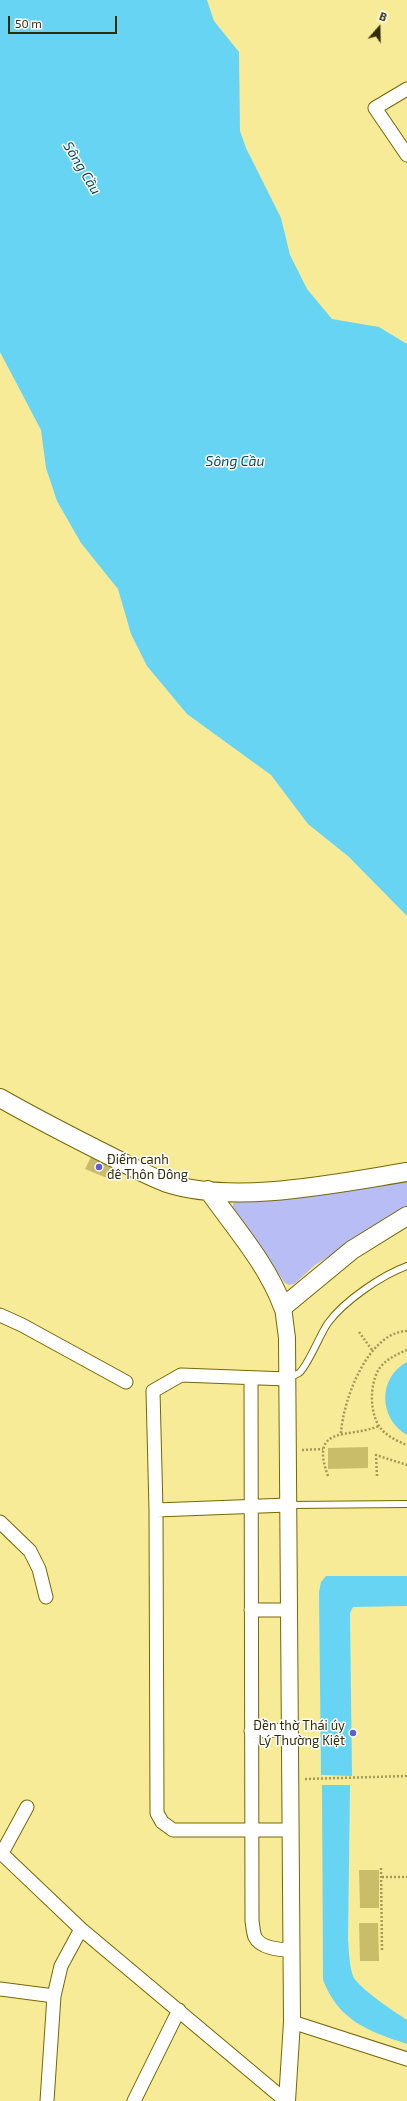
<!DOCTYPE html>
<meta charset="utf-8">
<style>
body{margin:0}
#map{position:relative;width:407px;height:2101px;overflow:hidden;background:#f8eb97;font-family:"Exo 2",sans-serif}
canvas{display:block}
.north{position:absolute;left:359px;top:8px;width:40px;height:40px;-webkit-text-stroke:3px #fff;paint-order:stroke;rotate:20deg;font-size:11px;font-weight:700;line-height:16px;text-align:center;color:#312c08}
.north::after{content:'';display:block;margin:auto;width:14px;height:18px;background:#312c08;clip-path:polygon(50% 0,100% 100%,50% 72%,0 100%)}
.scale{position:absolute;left:8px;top:16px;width:109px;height:18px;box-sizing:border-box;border:2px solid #312c08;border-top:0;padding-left:5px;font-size:12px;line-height:14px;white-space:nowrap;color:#312c08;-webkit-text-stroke:3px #fff;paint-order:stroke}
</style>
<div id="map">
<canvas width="407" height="2101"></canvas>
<div class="north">B</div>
<div class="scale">50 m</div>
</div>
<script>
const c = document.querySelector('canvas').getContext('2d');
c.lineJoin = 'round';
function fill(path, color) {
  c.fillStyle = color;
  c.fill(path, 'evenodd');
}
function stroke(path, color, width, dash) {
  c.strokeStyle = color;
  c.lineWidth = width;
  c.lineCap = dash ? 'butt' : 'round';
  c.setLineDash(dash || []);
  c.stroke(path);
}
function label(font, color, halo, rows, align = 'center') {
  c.font = font + ' "Exo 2",sans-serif';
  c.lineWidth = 3;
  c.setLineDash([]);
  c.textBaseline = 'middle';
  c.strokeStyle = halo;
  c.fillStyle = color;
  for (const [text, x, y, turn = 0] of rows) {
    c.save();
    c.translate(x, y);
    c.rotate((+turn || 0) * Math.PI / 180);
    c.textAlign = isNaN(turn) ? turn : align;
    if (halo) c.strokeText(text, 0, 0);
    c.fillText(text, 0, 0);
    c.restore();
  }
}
fill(new Path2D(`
 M407 1181V1207L315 1265 294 1284 289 1285 285 1283 232 1208 235 1199Z`), '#b8bdf6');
fill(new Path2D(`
 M0 0H207L214 21 239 52 240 131 246 148 281 218 290 255 307 289 332 319 379 327 407 344V916L349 857 308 824 271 775 187 714 147 666 131 634 118 589 81 543 57 501 46 468 41 430 0 352Z
 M407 1362V1435C379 1419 377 1378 407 1362Z
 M326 1576H407V1606L353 1607 350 1613 352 1776 321 1775 319 1592 321 1582Z
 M322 1785H350L348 1939C349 1951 349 1964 353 1976 358 1988 395 2012 407 2020V2044C368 2031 339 2021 323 1980Z`), '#67d4f4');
fill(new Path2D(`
 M92 1155 114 1164 107 1178 85 1169Z
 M368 1447V1468L328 1469V1448Z
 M359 1870H379V1908H360Z
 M359 1923H378L379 1961H360Z`), '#cabd6a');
const service = new Path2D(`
 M288 1378C292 1376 296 1375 299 1373 308 1366 320 1334 328 1323 344 1301 382 1275 407 1266
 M289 1505 407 1504`);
const minor = new Path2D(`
 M407 89 375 108 407 155
 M0 1315 22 1325 126 1382
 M251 1378 252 1921C253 1926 253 1932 255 1937 260 1948 280 1950 291 1950
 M287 1379 181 1375 153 1391 156 1510 157 1813 162 1822 173 1830H291
 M156 1510 288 1505
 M0 1522 30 1551 39 1569 46 1597
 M251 1610H289
 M251 1731 290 1730
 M0 1852 81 1929 286 2101
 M2 1853 27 1807
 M0 1989 54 1996 61 1966 81 1929
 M292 2022 407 2059
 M47 2101 54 1996
 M134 2101 179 2010`);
const tertiary = new Path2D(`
 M283 1307 287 1338 292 2022 287 2101`);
const secondary = new Path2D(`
 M0 1098C37 1119 74 1138 112 1157 130 1166 148 1176 167 1183 234 1205 338 1183 407 1172
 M208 1190C235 1228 267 1264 283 1307L352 1250 407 1216`);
stroke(service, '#756805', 8);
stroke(minor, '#756805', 15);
stroke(tertiary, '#756805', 18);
stroke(secondary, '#756805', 20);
stroke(new Path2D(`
 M359 1332 372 1350
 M407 1350C397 1354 385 1360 379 1369 369 1385 369 1417 383 1431 389 1437 399 1442 407 1445
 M341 1433C343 1400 368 1332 407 1331
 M302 1450 323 1449
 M328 1476C309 1424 348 1439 379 1426
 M377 1476 376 1455 407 1465
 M305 1779 407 1776
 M381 1868 382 1951
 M382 1877H407`), '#a39a5a', 2.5, [2, 2]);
stroke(service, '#fff', 6);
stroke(minor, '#fff', 13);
stroke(tertiary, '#fff', 16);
stroke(secondary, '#fff', 18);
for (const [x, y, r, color] of [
 [99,1167,4,"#625dd6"],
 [353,1733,4,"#625dd6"]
]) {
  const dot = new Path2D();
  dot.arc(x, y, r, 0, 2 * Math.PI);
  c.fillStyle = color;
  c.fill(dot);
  stroke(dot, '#fff', 1.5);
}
label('13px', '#312c08', '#fff', [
 ["Điếm canh",107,1160],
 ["đê Thôn Đông",107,1175],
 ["Đền thờ Thái úy",345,1726,"right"],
 ["Lý Thường Kiệt",345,1741,"right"]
], 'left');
label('italic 14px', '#074a5b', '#fff', [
 ["Sông Cầu",82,168,59],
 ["Sông Cầu",235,461]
]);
</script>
